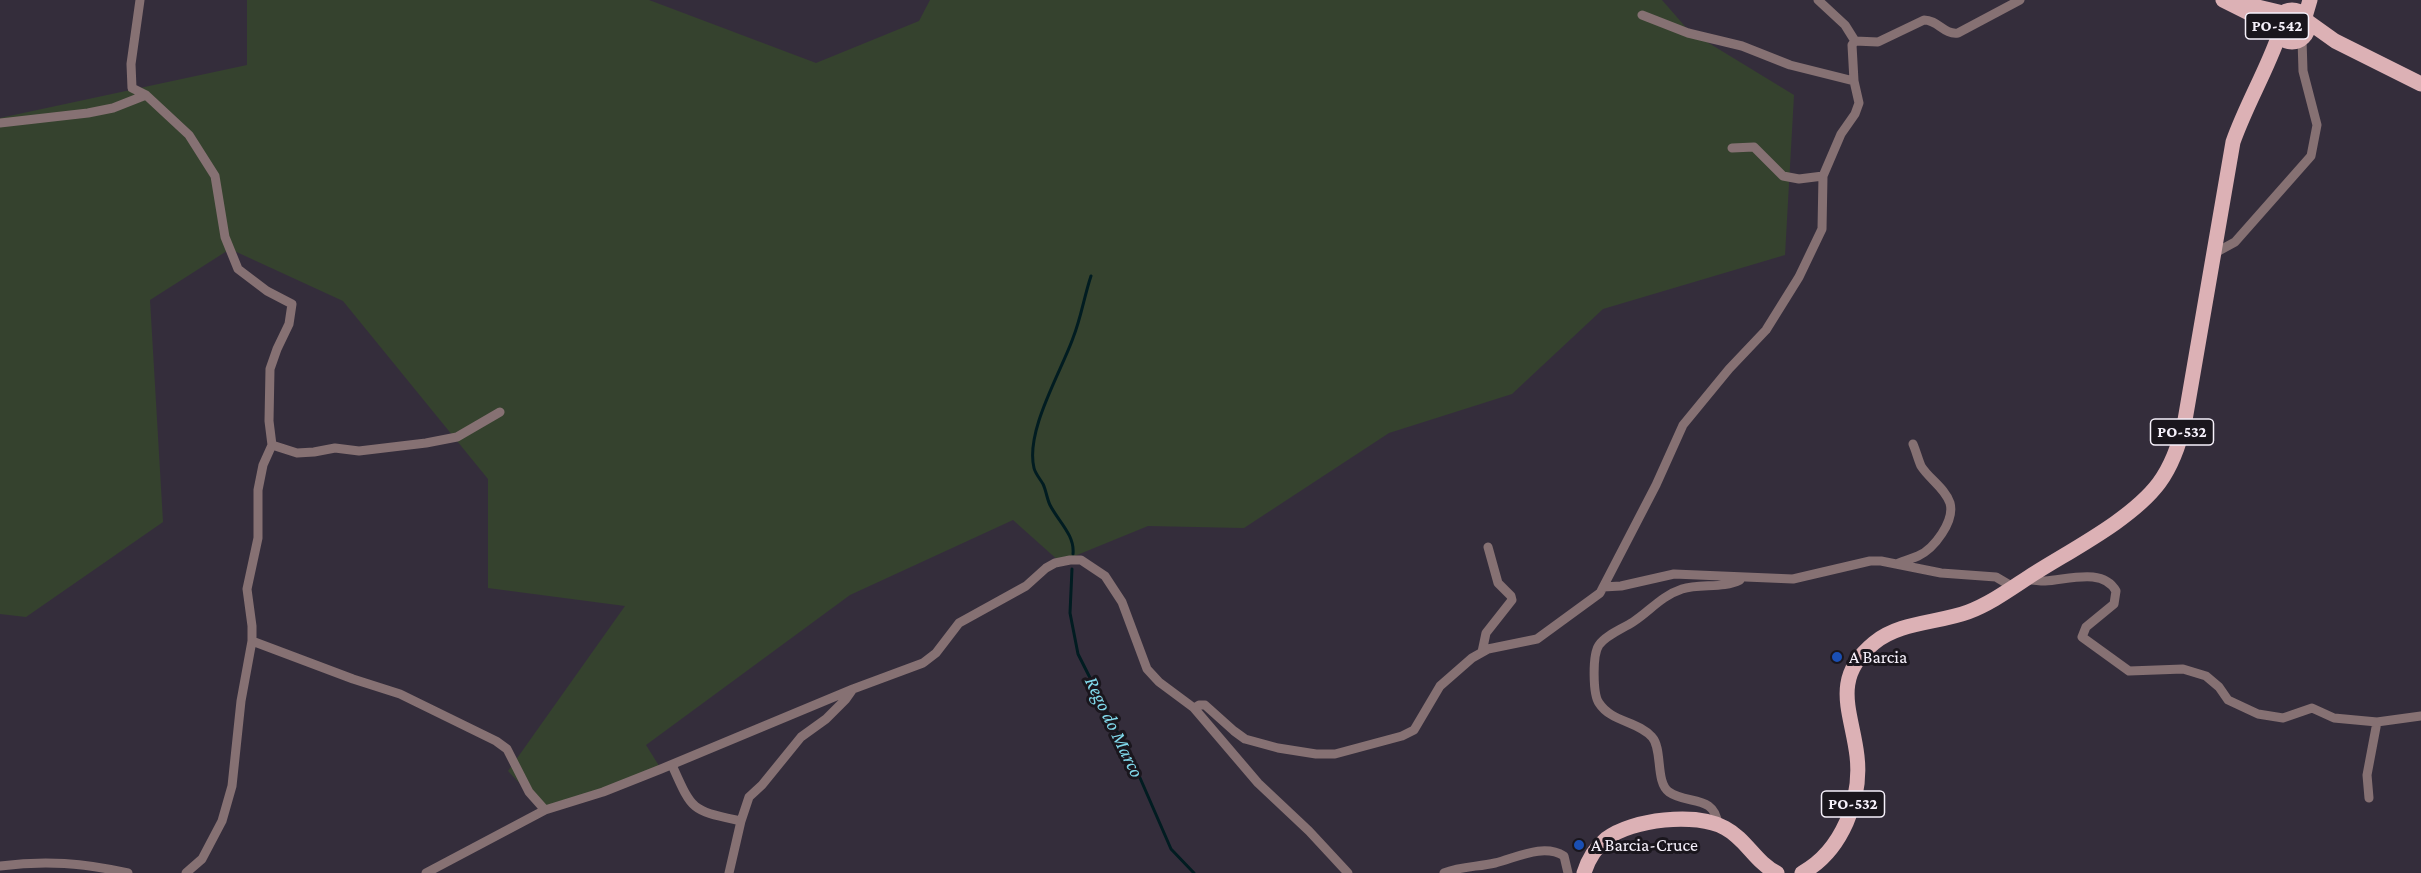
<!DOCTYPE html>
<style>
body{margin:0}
canvas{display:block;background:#342d3b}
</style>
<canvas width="2421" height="873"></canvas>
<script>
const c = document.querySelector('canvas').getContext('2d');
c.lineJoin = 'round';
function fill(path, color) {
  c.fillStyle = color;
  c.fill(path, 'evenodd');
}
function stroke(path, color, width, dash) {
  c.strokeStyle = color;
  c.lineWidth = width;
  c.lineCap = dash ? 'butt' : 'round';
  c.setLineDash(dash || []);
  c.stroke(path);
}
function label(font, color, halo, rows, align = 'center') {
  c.font = font + ' "Crimson Pro",serif';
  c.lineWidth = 6;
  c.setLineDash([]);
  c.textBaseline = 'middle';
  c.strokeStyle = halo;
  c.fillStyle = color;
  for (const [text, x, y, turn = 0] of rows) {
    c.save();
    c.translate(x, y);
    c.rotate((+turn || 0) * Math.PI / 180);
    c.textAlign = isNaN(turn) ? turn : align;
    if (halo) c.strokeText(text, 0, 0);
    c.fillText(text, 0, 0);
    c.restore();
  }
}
fill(new Path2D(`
 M247 0H649L816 63 919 21 930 0H1662L1689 31 1794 95 1785 255 1603 309 1512 394 1389 433 1244 528 1148 526 1060 562 1013 520 850 595 646 745 661 769 545 810 508 771 625 606 488 588V479L343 301 230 249 150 300 163 522 26 617 0 614V118L247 65Z`), '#35422e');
stroke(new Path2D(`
 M1073 554C1075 535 1058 521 1050 505 1047 499 1046 490 1043 484 1040 479 1035 473 1034 468 1025 431 1061 372 1073 338 1081 318 1084 297 1091 276
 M1072 569 1070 613 1078 654 1137 771 1171 849 1194 873`), '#011c21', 3);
stroke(new Path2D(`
 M140 0 131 64 132 88 146 95 189 135 215 176 225 237 238 269 267 291 292 304 289 324 277 349 270 369 269 421 272 445 263 465 258 490V538L247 589 252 626V641L241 701 232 786 222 821 202 859 186 873
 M1818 0 1845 25 1855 41
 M1642 15 1688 33 1742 46 1790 65 1854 81
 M0 123 88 113 113 108 146 95
 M1732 148 1754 147 1783 176 1799 179 1823 176
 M2213 254 2235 242 2311 156 2317 125 2303 71 2302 39
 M272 445 297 453 314 452 335 448 359 451 426 443 457 437 500 412
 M1897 564C1904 560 1911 559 1918 556 1934 549 1955 521 1950 503 1945 488 1929 479 1921 466 1918 459 1916 451 1913 444
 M2026 579C2032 580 2039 581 2045 581 2067 580 2103 567 2116 591L2114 604 2086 627 2082 637 2129 671 2183 669 2206 676 2219 687 2228 700 2258 714 2283 718 2312 708 2334 718 2377 722 2421 716
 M1603 587 1621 586 1674 574 1793 579 1870 561H1881L1941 573 1996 577 2013 587
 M252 641 353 679 400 694 496 741 507 749 529 792 545 810
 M1482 652 1486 633 1512 600 1511 596 1498 583 1488 547
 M1194 708 1199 705H1205L1234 731 1245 739 1278 748 1316 754H1335L1402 736 1414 730 1440 686 1472 658 1488 649 1537 639 1600 593 1656 485 1683 425 1729 369 1766 330 1799 277 1822 229 1823 176 1841 134 1855 114 1859 103 1854 81 1852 45 1855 41 1878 42 1924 20C1938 20 1944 35 1958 33L2020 0
 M672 765C693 812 691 810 741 821L729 873
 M2369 798 2367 775 2377 722
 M741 821 749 797 762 785 801 737 826 719 846 699 853 689
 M1718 825C1715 794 1687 805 1669 792 1655 782 1663 749 1652 737 1638 721 1611 722 1599 703 1593 695 1592 655 1599 645 1606 635 1622 629 1633 622 1650 611 1661 596 1682 589 1700 583 1723 589 1740 580
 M0 866C46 860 83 863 128 873
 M426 873 545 810 603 792 661 769 853 689 923 663 936 653 959 623 1026 586 1046 568 1055 563 1070 560H1081L1105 576 1122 602 1147 669 1159 682 1194 708 1258 783 1309 831 1348 873
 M1444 873C1461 866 1478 867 1495 863 1516 858 1543 843 1564 856L1568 873`), '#867173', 9);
stroke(new Path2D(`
 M2223 0 2277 27
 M2245 4 2283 13
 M2276 26a16 16 0 1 1 32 0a16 16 0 1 1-32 0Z
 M2305 17 2310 0
 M2307 21 2335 41 2421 84
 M1584 873C1588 860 1595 848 1606 839 1632 819 1696 812 1725 828 1746 839 1756 863 1777 873
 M1802 873C1842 851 1862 799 1857 756 1852 712 1830 679 1874 643 1899 622 1938 623 1968 612 1992 603 2013 587 2035 573 2073 549 2132 519 2159 483 2173 464 2180 442 2185 420L2233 142C2246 105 2266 72 2279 35`), '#dcb1b5', 15);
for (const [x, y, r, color] of [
 [1837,657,6,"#1a4fb4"],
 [1579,845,6,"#1a4fb4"]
]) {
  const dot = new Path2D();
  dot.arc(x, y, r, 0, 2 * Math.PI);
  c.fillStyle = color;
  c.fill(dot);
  stroke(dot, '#1a161d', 2);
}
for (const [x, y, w] of [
 [2277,26,63],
 [2182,432,63],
 [1853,804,63]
]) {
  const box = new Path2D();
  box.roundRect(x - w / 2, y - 13, w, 26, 4.5);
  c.fillStyle = '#1a161d';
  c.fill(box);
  stroke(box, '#f6f1fb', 1.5);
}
label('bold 16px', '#f6f1fb', null, [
 ["PO-542",2277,26],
 ["PO-532",2182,432],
 ["PO-532",1853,804]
]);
label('18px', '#f6f1fb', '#1a161d', [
 ["A Barcia",1849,657],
 ["A Barcia-Cruce",1591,845]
], 'left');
label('italic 20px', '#80d8ea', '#1a161d', [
 ["Rego do Marco",1114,727,64]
]);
</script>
